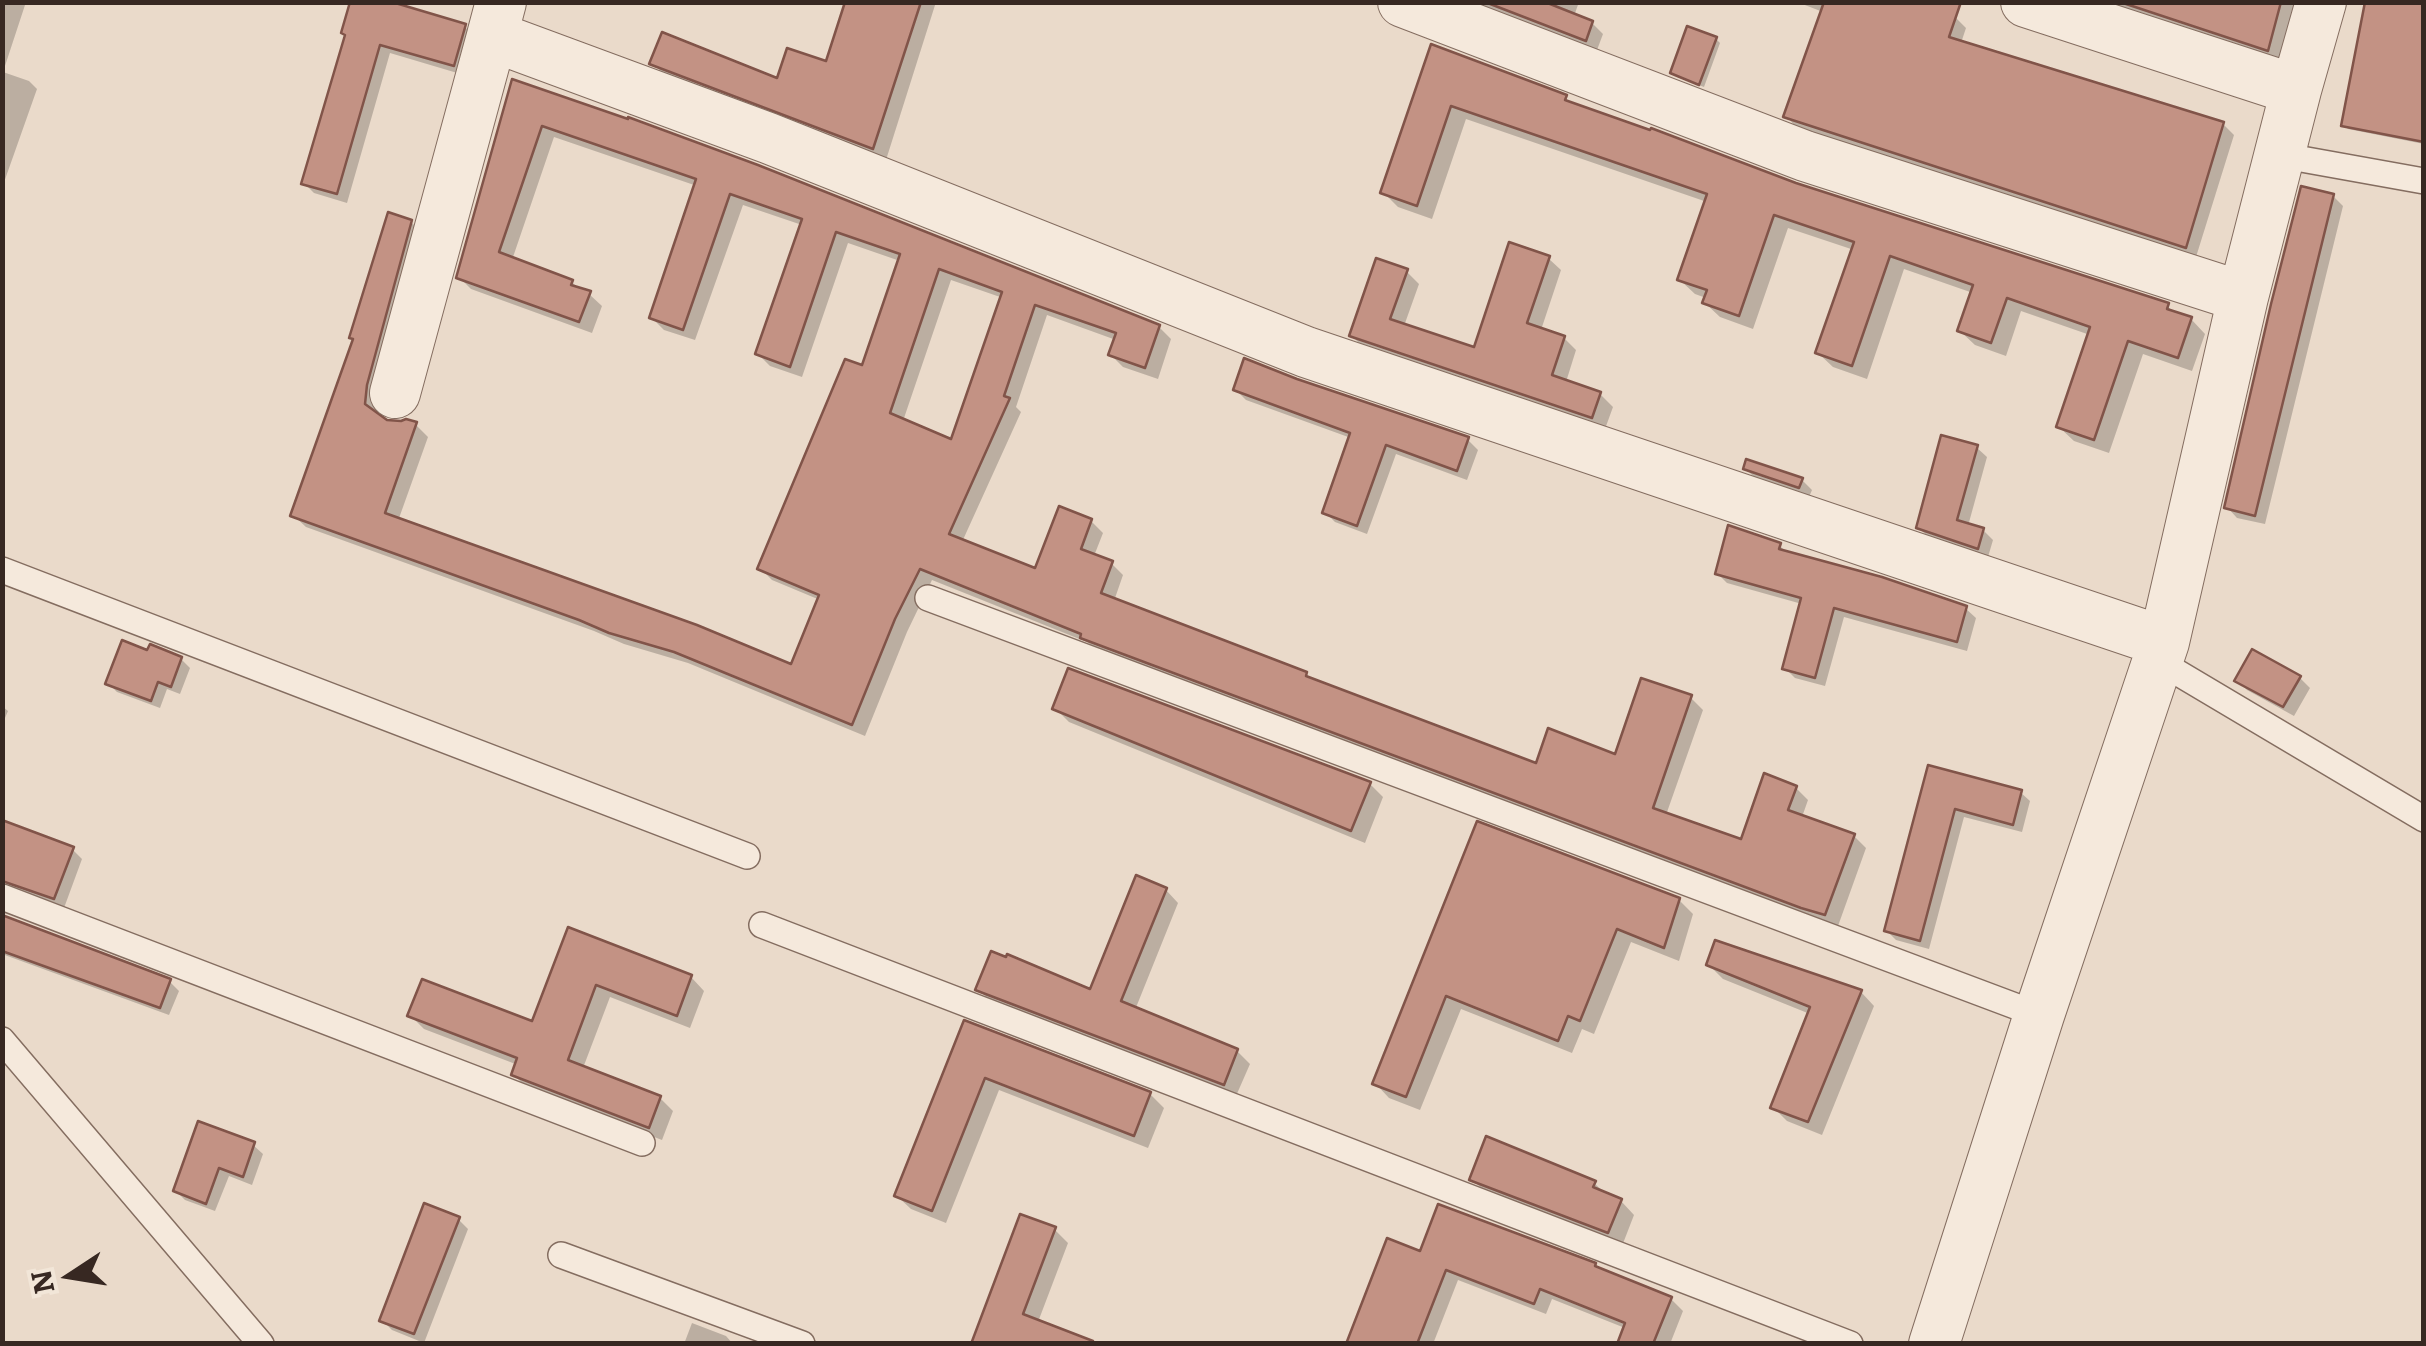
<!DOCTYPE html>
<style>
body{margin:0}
#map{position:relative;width:2426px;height:1346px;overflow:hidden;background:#eadaca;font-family:Literata,serif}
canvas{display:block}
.frame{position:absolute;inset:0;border:5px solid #372822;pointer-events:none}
.north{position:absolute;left:20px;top:1226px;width:100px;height:100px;-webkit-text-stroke:8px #f2e6d8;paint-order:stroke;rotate:258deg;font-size:28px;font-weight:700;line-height:40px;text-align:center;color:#372822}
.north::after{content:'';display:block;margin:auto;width:35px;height:45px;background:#372822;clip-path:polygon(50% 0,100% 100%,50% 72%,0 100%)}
</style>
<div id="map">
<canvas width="2426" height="1346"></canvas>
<div class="frame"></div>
<div class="north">N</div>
</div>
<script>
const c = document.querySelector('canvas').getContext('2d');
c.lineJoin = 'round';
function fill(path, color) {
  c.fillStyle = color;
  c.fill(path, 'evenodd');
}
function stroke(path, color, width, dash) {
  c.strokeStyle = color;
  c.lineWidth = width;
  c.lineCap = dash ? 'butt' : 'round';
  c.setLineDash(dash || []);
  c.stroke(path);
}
fill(new Path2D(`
 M2 2H26L3 72 29 81 37 89 2 188Z
 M848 2H936L886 160 665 75 652 63 779 82 828 64Z
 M1472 2H1579L1574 16 1592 23 1603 34 1597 50Z
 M1797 2H1915L1955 17 1966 28 1961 43 2223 124 2234 135 2196 257 1796 127 1786 116 1823 12Z
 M2098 2H2297L2281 62Z
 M2424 2V144L2348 129 2344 125Z
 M464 26 474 36 464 75 390 53 347 203 314 193 304 183 347 36Z
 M1716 39 1720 43 1704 87 1677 77 1673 73Z
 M1433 47 1565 98 1573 106 1795 186 2167 306 2177 315 2191 319 2205 334 2192 371 2143 354 2109 453 2074 441 2059 427 2090 335 2021 311 2006 356 1975 345 1960 331 1973 293 1904 269 1867 379 1833 367 1818 353 1854 250 1788 228 1753 329 1720 317 1705 303 1706 298 1695 294 1680 280 1707 202 1466 119 1432 219 1398 207 1383 192Z
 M514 82 1159 327 1171 339 1158 379 1123 367 1111 355 1116 340 1047 315 1016 407 1021 412 962 542 1037 571 1091 521 1103 533 1094 556 1111 563 1123 575 1114 601 1306 674 1313 682 1537 766 1617 757 1690 697 1703 710 1666 815 1742 842 1796 788 1808 800 1802 817 1854 836 1866 848 1838 926 1815 920 1095 649 1087 642 932 580 907 632 865 736 688 663 624 644 594 631 306 527 293 515 411 222 423 234 379 399 376 416 386 423 416 425 428 437 398 521 792 668 820 600 772 580 760 568 863 369 900 261 848 243 802 377 770 366 758 354 802 225 743 205 695 340 664 330 651 317 697 186 554 137 512 260 572 282 580 290 589 294 602 306 592 333 471 289 459 277ZM951 280 1003 298 953 442 903 421Z
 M2333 196 2343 206 2265 524 2237 518 2227 507Z
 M1548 258 1561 270 1541 330 1564 338 1576 350 1566 382 1600 394 1613 407 1605 429 1364 348 1352 336 1406 271 1419 284 1404 326 1475 351Z
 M1236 390 1468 440 1478 450 1467 480 1396 454 1367 534 1335 522 1325 512 1351 438 1246 400Z
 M1976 447 1987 457 1968 526 1983 530 1993 540 1988 557 1928 537 1918 527Z
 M1746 469 1802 480 1812 490 1809 497 1756 479Z
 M1779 545 1788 554 1965 608 1976 618 1967 651 1844 617 1825 686 1795 678 1785 668 1802 604 1727 583 1717 573Z
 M149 653 181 659 190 668 180 694 167 689 160 708 117 692 108 683Z
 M2300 678 2310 688 2294 716 2247 690 2237 680Z
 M2 706 8 711 2 725Z
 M1055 708 1370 784 1383 797 1365 843 1069 722Z
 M1929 768 2020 792 2030 801 2022 832 1964 817 1929 949 1896 940 1886 930Z
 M1478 825 1679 900 1693 914 1679 961 1631 942 1594 1034 1582 1029 1572 1053 1461 1009 1420 1110 1389 1098 1375 1083Z
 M72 849 82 859 64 908 14 890 4 880Z
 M1166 890 1178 903 1135 1010 1237 1051 1250 1064 1236 1096 991 1002 978 989 1092 992Z
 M2 916 170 982 179 991 169 1015 2 954Z
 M569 930 691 977 704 991 690 1028 610 997 583 1068 660 1098 673 1111 662 1140 527 1088 514 1075 518 1065 424 1029 410 1015 533 1024Z
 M1709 965 1861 992 1874 1006 1822 1135 1787 1121 1773 1107 1810 1014 1723 979Z
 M965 1023 1150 1094 1164 1108 1148 1148 999 1090 946 1223 911 1209 897 1196Z
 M253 1145 263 1154 252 1185 229 1176 215 1211 185 1200 176 1191Z
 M1472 1179 1594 1183 1608 1196 1621 1201 1634 1215 1622 1246 1486 1193Z
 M458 1219 468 1229 424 1343 392 1330 382 1320Z
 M1055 1230 1068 1243 1038 1322 1093 1344H974Z
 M1421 1254 1599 1271 1671 1299 1683 1311 1670 1344H1625V1328L1552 1299 1546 1314 1458 1280 1433 1344H1348Z
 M692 1323 726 1336 733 1344H684Z`), '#0003');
const building = new Path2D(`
 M350 2H392L466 24 454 66 380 45 337 194 301 184 345 35 341 33Z
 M845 2H921L873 149 649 64 662 32 777 78 787 48 826 61Z
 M1485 2H1545L1593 21 1586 41Z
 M1824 2H1961L1949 37 2224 122 2186 248 1783 117Z
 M2120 2H2281L2268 51Z
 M2365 2H2424V142L2341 126Z
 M1687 26 1717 37 1699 85 1670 73Z
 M1431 44 1567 95 1565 100 1650 130 1651 128 1796 183 2169 303 2167 309 2192 317 2178 358 2128 341 2094 440 2056 427 2090 327 2007 298 1991 343 1957 331 1973 285 1890 256 1852 366 1815 353 1854 242 1774 215 1739 316 1702 303 1707 290 1677 280 1707 194 1451 106 1417 206 1380 193Z
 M512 79 628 119V117L758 165 1160 325 1145 368 1108 355 1116 333 1035 305 1004 396 1010 398 949 534 1035 568 1059 506 1092 519 1081 549 1113 561 1101 593 1307 672 1306 676 1536 763 1548 728 1615 754 1641 678 1692 695 1653 808 1741 839 1764 773 1797 786 1788 810 1855 834 1825 915 1801 908 1080 638 1081 634 920 569 895 619 852 725 674 652 609 633 579 620 290 516 353 339 349 338 388 212 412 220 367 385 365 404 387 420 401 421 406 419 417 422 385 513 697 625 791 664 819 595 757 569 845 359 862 365 900 254 836 232 790 367 755 354 802 219 730 194 683 330 649 318 696 179 542 126 499 252 573 280 571 285 591 291 579 322 456 278ZM939 269 1002 292 951 439 890 413Z
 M2301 186 2334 194 2255 516 2224 508 2271 304Z
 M1509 242 1550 256 1527 323 1565 336 1552 375 1601 392 1592 418 1349 336 1376 258 1408 269 1390 319 1474 347Z
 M1244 358 1297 379 1469 437 1457 471 1386 445 1357 526 1322 513 1350 433 1233 390Z
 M1941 435 1978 445 1957 520 1984 528 1978 549 1916 528Z
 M1746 459 1803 478 1799 488 1743 469Z
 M1728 525 1781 543 1779 549 1882 577 1967 606 1957 642 1834 608 1815 678 1782 669 1801 598 1715 574Z
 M122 640 147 650 150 644 182 657 171 687 158 682 151 701 105 684Z
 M2252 649 2301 676 2283 707 2234 681Z
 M1068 668 1371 782 1351 831 1052 709Z
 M1928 765 2022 790 2013 825 1955 809 1920 941 1884 931Z
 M2 820 74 847 54 899 2 881Z
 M1477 821 1680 898 1664 948 1617 929 1580 1021 1568 1016 1558 1041 1446 996 1406 1097 1372 1084Z
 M1136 875 1167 888 1121 1001 1238 1049 1224 1085 975 990 991 951 1006 957 1007 954 1090 989Z
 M2 915 171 979 160 1008 2 951Z
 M568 927 692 975 677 1016 596 985 568 1060 661 1096 649 1128 511 1075 517 1058 407 1016 422 979 532 1021Z
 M1715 940 1862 990 1808 1122 1770 1108 1810 1007 1706 965Z
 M964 1020 1151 1092 1134 1136 985 1078 932 1211 894 1196Z
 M198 1121 255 1142 243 1177 219 1168 206 1204 173 1191Z
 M1486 1136 1596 1181 1593 1187 1622 1199 1608 1233 1469 1180Z
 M424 1203 460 1217 414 1334 379 1321Z
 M1438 1204 1596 1263 1595 1266 1672 1297 1653 1344H1617L1625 1323 1540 1289 1534 1304 1446 1270 1417 1344H1346L1387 1238 1420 1251Z
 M1020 1214 1056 1227 1023 1314 1093 1341 1092 1344H971Z`);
fill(building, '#c39284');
stroke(building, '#815449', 2.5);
const service = new Path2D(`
 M2279 155 2424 181
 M2 570 747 856
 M928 598 2039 1015
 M2158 661 2424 819
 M2 897 642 1143
 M762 925 1850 1344
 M2 1040 261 1344
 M561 1255 802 1344`);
const minor = new Path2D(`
 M501 2 492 36 768 138 1306 352 2164 642
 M1403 2 1805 156 2243 297
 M2026 2 2296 90
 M395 393 492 36
 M1934 1344 2039 1015 2164 642 2243 297 2296 90 2321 2`);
stroke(service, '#846d60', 28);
stroke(minor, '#846d60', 52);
stroke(service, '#f5e9dc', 25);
stroke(minor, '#f5e9dc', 50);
</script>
